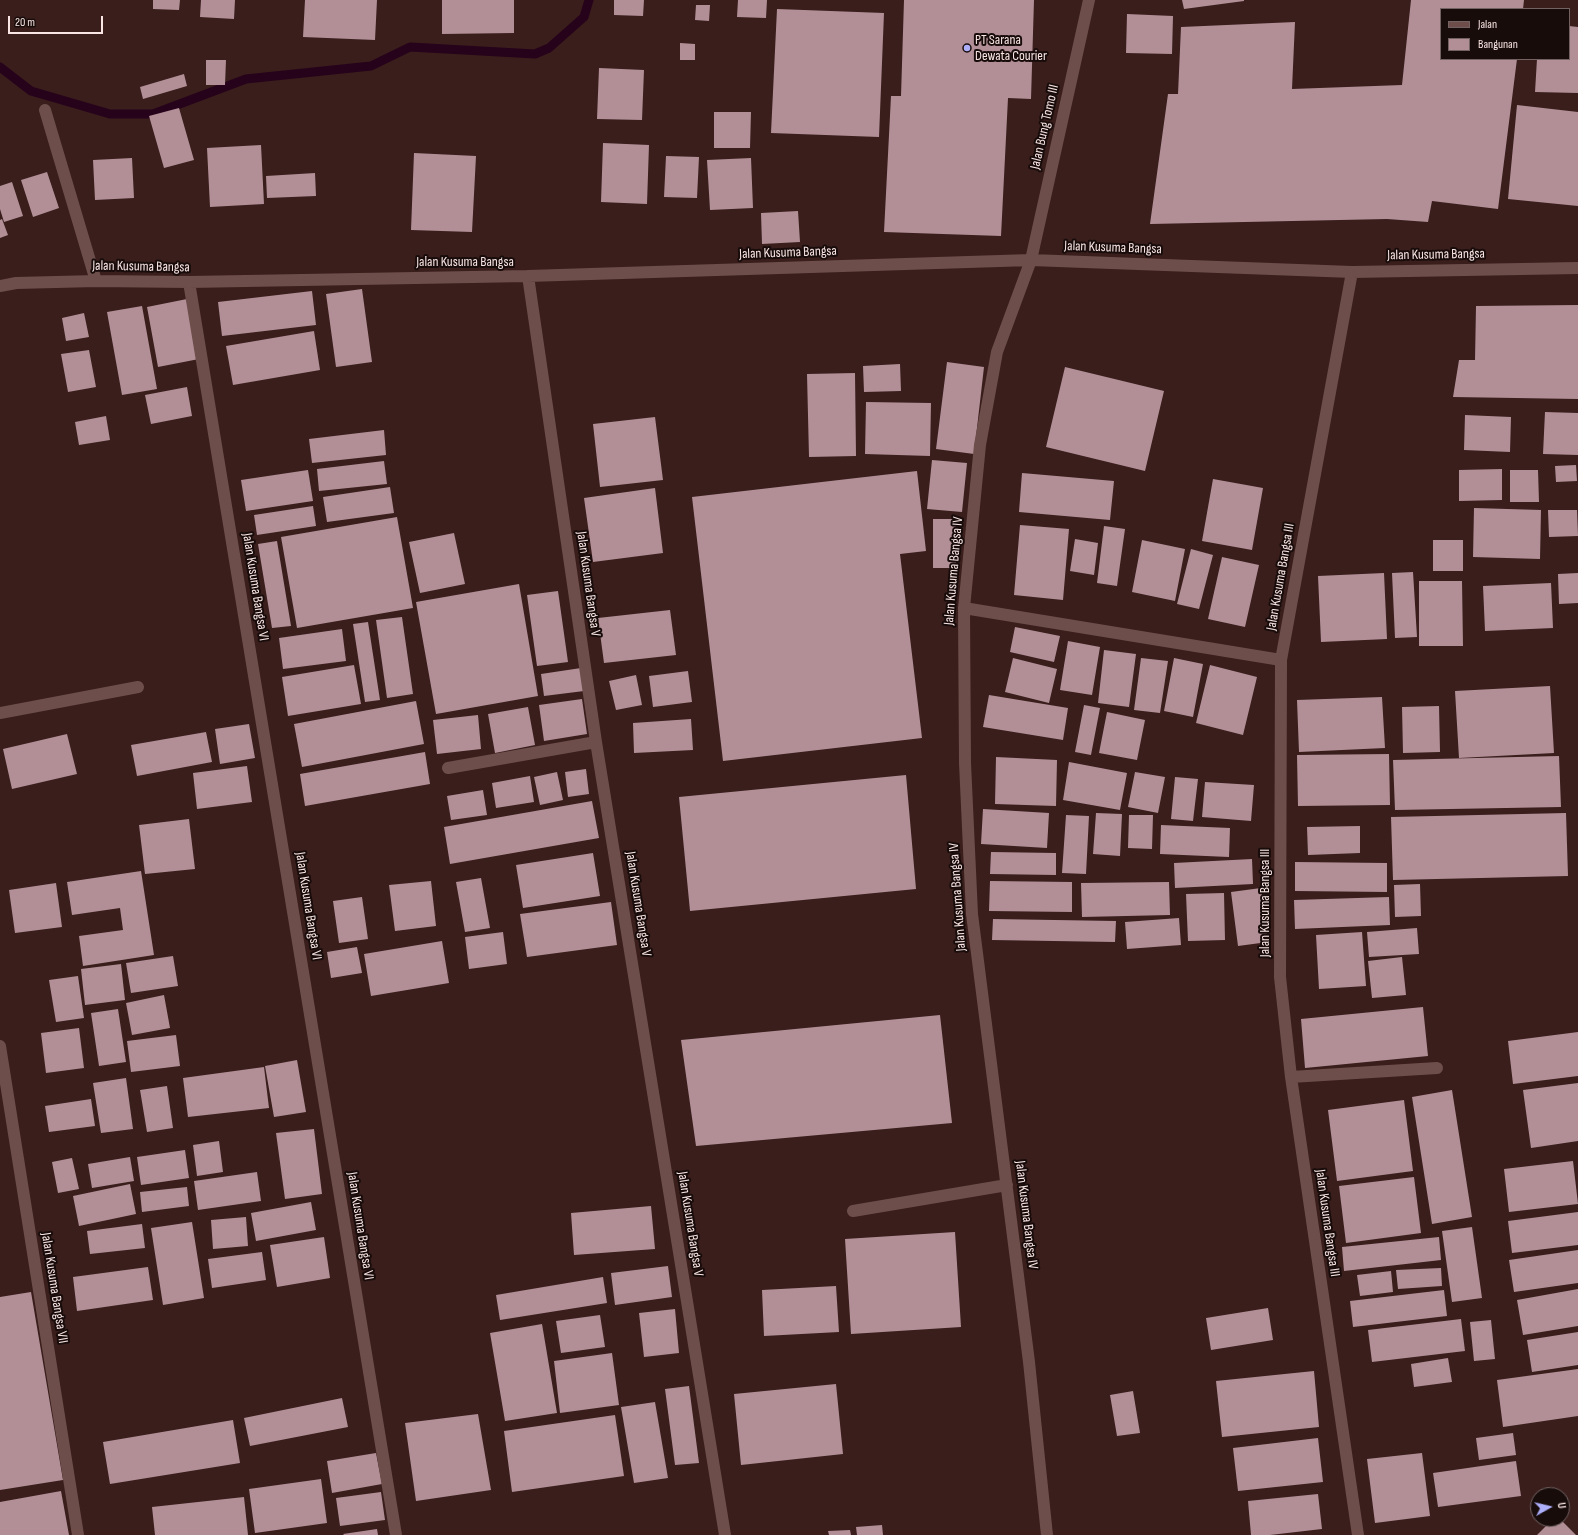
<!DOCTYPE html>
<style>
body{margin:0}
#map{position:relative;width:1578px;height:1535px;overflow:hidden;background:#391e1c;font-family:"Sofia Sans Condensed",sans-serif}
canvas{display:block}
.legend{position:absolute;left:1440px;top:8px;width:130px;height:52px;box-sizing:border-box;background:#180c0b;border:1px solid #726362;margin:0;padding:5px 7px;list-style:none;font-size:12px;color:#f9e6e4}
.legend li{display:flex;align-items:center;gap:8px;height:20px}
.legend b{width:20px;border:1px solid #726362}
.north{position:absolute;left:1530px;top:1487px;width:40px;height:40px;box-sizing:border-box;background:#180c0b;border:1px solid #726362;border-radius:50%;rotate:82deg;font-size:11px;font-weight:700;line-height:16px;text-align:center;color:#f9e6e4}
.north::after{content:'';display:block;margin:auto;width:14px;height:18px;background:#adaffb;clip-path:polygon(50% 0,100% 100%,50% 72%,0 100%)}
.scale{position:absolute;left:8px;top:16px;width:95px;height:18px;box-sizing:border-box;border:2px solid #f9e6e4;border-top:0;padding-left:5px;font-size:12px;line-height:14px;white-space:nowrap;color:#f9e6e4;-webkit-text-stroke:3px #180c0b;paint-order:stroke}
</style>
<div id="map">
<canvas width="1578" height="1535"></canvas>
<ul class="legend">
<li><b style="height:5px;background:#6d4e4b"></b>Jalan</li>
<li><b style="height:11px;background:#b28f97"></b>Bangunan</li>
</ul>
<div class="north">U</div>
<div class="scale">20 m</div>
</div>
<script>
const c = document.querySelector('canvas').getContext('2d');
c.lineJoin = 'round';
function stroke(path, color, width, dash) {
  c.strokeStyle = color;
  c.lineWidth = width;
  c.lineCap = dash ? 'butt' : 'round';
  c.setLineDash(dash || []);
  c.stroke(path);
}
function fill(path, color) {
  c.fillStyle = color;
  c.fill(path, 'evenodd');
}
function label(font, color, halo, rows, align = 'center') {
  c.font = font + ' "Sofia Sans Condensed",sans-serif';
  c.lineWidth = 4;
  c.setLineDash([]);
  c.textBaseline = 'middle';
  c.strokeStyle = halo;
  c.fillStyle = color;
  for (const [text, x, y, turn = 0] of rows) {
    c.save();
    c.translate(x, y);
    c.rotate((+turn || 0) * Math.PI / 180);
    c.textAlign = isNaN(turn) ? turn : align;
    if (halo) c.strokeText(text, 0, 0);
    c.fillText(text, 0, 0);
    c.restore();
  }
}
stroke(new Path2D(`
 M0 67 31 91 110 114H153L246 79 371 66 410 47 535 54 549 48 584 17 589 0`), '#27021b', 9);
fill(new Path2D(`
 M153 0H180L179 10 153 9Z
 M201 0H235L234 19 200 17Z
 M305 0H377L375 40 303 37Z
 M442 0H514V33L442 34Z
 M614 0H644L643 16 614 15Z
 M738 0H767L766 18 737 17Z
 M904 0H1034L1031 99 1008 98 1001 236 884 232 891 96H901Z
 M1182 0H1244V1L1184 9Z
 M1411 0H1524L1523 9H1441V59H1517L1498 209 1432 201 1428 222 1387 219 1150 224 1168 94H1178L1181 27 1295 22 1292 89 1402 85Z
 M696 5H710L709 21 695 20Z
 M777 9 884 13 879 137 771 133Z
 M1127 14 1173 16 1172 54 1126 53Z
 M1569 26 1578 27V93L1535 92 1537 59H1569Z
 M680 43 695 44V60H680Z
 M206 60H226L225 85H206Z
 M599 68 644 70 642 120 597 119Z
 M184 74 187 86 143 99 140 87Z
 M1517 105 1578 112V206L1508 199Z
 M179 108 194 160 164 168 149 116Z
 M714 112H751L750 148H714Z
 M603 143 649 145 647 204 601 202Z
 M261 145 264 204 210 207 207 148Z
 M414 153 476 156 472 232 411 230Z
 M666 156 699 157 697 198 664 197Z
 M132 158 134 198 95 200 93 160Z
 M751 158 753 208 710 210 707 160Z
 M47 172 59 208 33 217 21 180Z
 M315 173 316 196 267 198 266 176Z
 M12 182 23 216 4 222 0 209V186Z
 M798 211 800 242 762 244 761 213Z
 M2 219 8 235 0 238V220Z
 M362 289 372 362 336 367 326 294Z
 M312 291 316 325 222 336 218 302Z
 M187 299 199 359 158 367 147 307Z
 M1578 305V399L1453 397 1459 360H1475L1476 306Z
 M142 306 157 389 122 395 107 312Z
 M84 313 89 337 66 341 62 318Z
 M314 331 320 370 233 385 226 346Z
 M89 350 96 387 68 392 61 354Z
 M947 362 984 367 974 454 936 449Z
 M900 364 901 391 864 392 863 366Z
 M1065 367 1164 391 1145 471 1046 447Z
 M855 373 856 456 809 457 807 374Z
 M187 387 192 416 151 424 145 395Z
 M866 402 931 403 930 456 865 454Z
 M1545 412 1578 413V455L1543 454Z
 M1465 415 1511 417 1510 452 1464 450Z
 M106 416 110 440 79 445 75 422Z
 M655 417 663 480 600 487 593 424Z
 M384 430 386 455 312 463 309 439Z
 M932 460 967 463 962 512 927 509Z
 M384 461 387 484 319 491 317 469Z
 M1576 465 1577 481 1556 482 1555 466Z
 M1502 469V500L1459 501V470Z
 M308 470 313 501 246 511 241 480Z
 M1510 470H1538L1539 502H1510Z
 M917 471 926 551 900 554 922 738 723 761 692 497Z
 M1022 473 1114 481 1110 520 1019 512Z
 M1213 479 1263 488 1252 550 1202 541Z
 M390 487 394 513 327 522 323 497Z
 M655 488 663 553 593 562 584 498Z
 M313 506 316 526 257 535 254 515Z
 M1474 508 1541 510 1540 559 1473 557Z
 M1548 510H1577L1578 536 1549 537Z
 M397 517 413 608 297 628 281 537Z
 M933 519H956V568H933Z
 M1020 525 1069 529 1063 600 1014 595Z
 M1104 526 1125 529 1117 586 1097 583Z
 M454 533 465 584 420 593 409 542Z
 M1075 539 1098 543 1094 575 1070 571Z
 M1142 540 1185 549 1175 601 1132 592Z
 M1433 540H1463V571H1433Z
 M277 541 291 626 272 628 258 544Z
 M1191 549 1213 555 1199 609 1177 604Z
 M1222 557 1259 565 1245 627 1208 619Z
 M1413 572 1417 637 1395 638 1392 573Z
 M1384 573 1387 639 1321 642 1318 576Z
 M1578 573V603L1559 604 1558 574Z
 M1419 581H1462L1463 646H1419Z
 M1551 583 1553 628 1485 631 1483 586Z
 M519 584 538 696 436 714 416 602Z
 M558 591 568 662 537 666 527 595Z
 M670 610 676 655 604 663 598 618Z
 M402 617 413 694 387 698 376 620Z
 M368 622 380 700 365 702 353 624Z
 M1015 627 1060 636 1054 662 1010 652Z
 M342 629 346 661 283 669 279 638Z
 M1068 641 1100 647 1092 695 1060 690Z
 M1104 650 1136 654 1129 707 1098 703Z
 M1013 658 1057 669 1049 703 1005 692Z
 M1141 658 1168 661 1160 713 1134 710Z
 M1174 658 1203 664 1193 717 1164 711Z
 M354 665 361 704 288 716 282 677Z
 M1210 665 1257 677 1243 735 1196 723Z
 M581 668 584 691 544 696 541 674Z
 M688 671 692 702 653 707 649 676Z
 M636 675 642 705 616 710 609 681Z
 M1550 686 1554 753 1459 758 1455 691Z
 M989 695 1068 708 1063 740 983 727Z
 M1382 697 1385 748 1299 752 1297 700Z
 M582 699 587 734 544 741 539 705Z
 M416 701 424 744 302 767 294 724Z
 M1084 705 1100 708 1091 755 1075 752Z
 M1439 706 1440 752 1403 753 1402 707Z
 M528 707 535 745 495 753 488 714Z
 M1107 712 1145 720 1137 760 1099 753Z
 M478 715 481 749 437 754 433 720Z
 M691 719 693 750 634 753 633 723Z
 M249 724 255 758 220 764 215 729Z
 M206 732 212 762 137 776 131 745Z
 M67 734 77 774 12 789 3 749Z
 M425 752 430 784 305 806 300 774Z
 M1389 754 1390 805 1298 806 1297 755Z
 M1559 756 1561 807 1395 810 1393 760Z
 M996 757 1057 760 1056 806 995 804Z
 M1069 762 1127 773 1120 810 1063 800Z
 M247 766 252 802 197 809 193 773Z
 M586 769 589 794 568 797 565 772Z
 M557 772 563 800 540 805 534 777Z
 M1135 772 1165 777 1158 813 1128 807Z
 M906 775 916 889 690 911 679 797Z
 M530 776 534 802 496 808 492 783Z
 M1175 777 1198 779 1193 821 1171 819Z
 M1205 782 1254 785 1251 821 1202 817Z
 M483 790 487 815 451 820 447 796Z
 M592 801 599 838 450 864 444 827Z
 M983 809 1049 813 1047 848 981 844Z
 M1096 813 1122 814 1120 856 1093 854Z
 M1566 813 1568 876 1393 880 1391 817Z
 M1066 815 1089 816 1086 874 1062 873Z
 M1129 815H1153L1152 849 1128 848Z
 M189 819 195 869 145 874 139 825Z
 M1161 825 1230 828 1229 857 1160 854Z
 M1360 826V853L1308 855 1307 827Z
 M991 852 1056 853V875L990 874Z
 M593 853 600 896 523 908 516 865Z
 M1252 859 1253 884 1175 888 1174 863Z
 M1295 862 1387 863V892L1295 891Z
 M141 871 154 955 83 966 79 936 123 930 120 908 72 915 67 882Z
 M481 878 490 928 465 932 456 882Z
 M431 881 436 926 395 931 389 885Z
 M990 881 1072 882V912L989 911Z
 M1169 882 1170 915 1082 917 1081 883Z
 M56 883 62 927 15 933 9 890Z
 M1420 884 1421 916 1395 917 1394 885Z
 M1261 888 1268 942 1238 946 1231 892Z
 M1224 893 1225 940 1188 941 1186 894Z
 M362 897 368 939 339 943 333 901Z
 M1389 897 1390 925 1295 929 1294 900Z
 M611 902 617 945 527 957 520 914Z
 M1179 918 1181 945 1127 949 1125 922Z
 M993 919 1116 921 1115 942 992 940Z
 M1417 928 1419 954 1369 957 1367 932Z
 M503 932 507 964 469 969 465 937Z
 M1362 932 1366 986 1319 989 1316 935Z
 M442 941 449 983 371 996 364 954Z
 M357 947 362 973 331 978 327 952Z
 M173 956 178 986 131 993 126 963Z
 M1402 957 1406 995 1372 998 1368 961Z
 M121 964 125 1000 85 1005 81 969Z
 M78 976 84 1018 56 1022 49 980Z
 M164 995 170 1028 132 1035 126 1003Z
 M1423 1007 1428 1056 1305 1068 1301 1019Z
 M118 1009 126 1062 99 1066 91 1013Z
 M940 1015 952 1123 696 1146 681 1040Z
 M79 1028 84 1068 46 1073 41 1033Z
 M1578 1032V1076L1513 1084 1508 1041Z
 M176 1035 180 1066 131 1072 127 1041Z
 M297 1060 306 1112 274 1117 265 1066Z
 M264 1067 269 1108 188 1117 183 1078Z
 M126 1078 133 1129 101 1133 93 1083Z
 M1578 1083V1141L1531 1148 1523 1090Z
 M167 1086 173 1128 147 1132 140 1090Z
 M1452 1090 1472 1217 1432 1224 1412 1097Z
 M91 1099 95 1126 49 1132 45 1106Z
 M1404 1100 1413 1171 1337 1181 1328 1110Z
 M314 1129 322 1194 285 1199 276 1133Z
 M219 1141 223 1172 197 1176 193 1145Z
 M185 1150 189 1178 141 1185 137 1157Z
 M130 1157 134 1181 92 1188 88 1164Z
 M72 1158 79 1189 58 1193 52 1162Z
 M1573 1161 1578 1204 1509 1212 1504 1169Z
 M257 1172 261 1201 198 1210 194 1181Z
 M1414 1177 1421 1233 1346 1243 1339 1186Z
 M130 1184 136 1214 79 1226 73 1196Z
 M187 1187 189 1206 142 1212 140 1192Z
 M311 1202 316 1230 256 1241 251 1213Z
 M651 1206 655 1249 574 1255 571 1213Z
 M1578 1212V1245L1512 1253 1508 1221Z
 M246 1217 248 1246 213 1249 211 1220Z
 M192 1222 204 1298 163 1305 151 1228Z
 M142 1224 145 1248 90 1254 87 1231Z
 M1472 1227 1482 1298 1452 1302 1442 1231Z
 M955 1232 961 1327 851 1334 845 1239Z
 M324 1237 330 1278 277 1287 270 1245Z
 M1439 1237 1441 1260 1344 1271 1342 1247Z
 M1578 1250V1283L1514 1292 1509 1260Z
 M262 1252 266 1280 212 1288 208 1259Z
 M668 1266 672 1297 615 1305 611 1273Z
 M148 1267 153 1300 77 1311 73 1277Z
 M1441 1268 1442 1286 1398 1289 1396 1270Z
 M1391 1271 1393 1292 1360 1296 1357 1275Z
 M603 1277 607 1303 500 1320 496 1295Z
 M836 1286 839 1332 764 1336 762 1290Z
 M1578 1289V1326L1523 1335 1517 1300Z
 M1444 1290 1447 1316 1353 1327 1350 1301Z
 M31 1292 63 1480 0 1490V1297Z
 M1268 1308 1273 1340 1211 1350 1206 1318Z
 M675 1309 679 1353 644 1357 639 1313Z
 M600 1315 605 1347 561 1353 556 1321Z
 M1461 1319 1465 1351 1372 1362 1368 1330Z
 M1491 1320 1495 1359 1474 1361 1470 1322Z
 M542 1324 557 1413 505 1421 490 1333Z
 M1578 1332V1365L1532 1372 1527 1340Z
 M612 1353 619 1405 560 1413 554 1361Z
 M1448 1358 1452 1382 1414 1387 1411 1364Z
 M1578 1369V1416L1503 1427 1497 1380Z
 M1314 1371 1319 1427 1222 1437 1216 1381Z
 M836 1384 843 1454 741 1465 734 1394Z
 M689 1386 699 1463 675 1465 665 1389Z
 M1133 1391 1140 1433 1117 1436 1110 1395Z
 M342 1398 348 1427 250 1446 244 1418Z
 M655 1402 668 1478 634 1483 621 1407Z
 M478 1414 491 1490 416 1501 405 1423Z
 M615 1415 624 1476 512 1492 504 1431Z
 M233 1420 240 1463 110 1484 103 1442Z
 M1513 1433 1516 1455 1479 1460 1476 1438Z
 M1318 1438 1323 1482 1238 1491 1233 1448Z
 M376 1453 382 1484 332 1493 327 1461Z
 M1422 1453 1430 1516 1375 1523 1367 1459Z
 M1516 1461 1521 1496 1438 1507 1433 1473Z
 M321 1479 327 1523 255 1533 249 1489Z
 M61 1491 69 1535H0V1502Z
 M381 1492 385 1520 340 1526 336 1498Z
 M1318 1494 1322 1529 1270 1535H1251L1248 1501Z
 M244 1497 248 1535H155L152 1507Z
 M1553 1519H1560L1576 1535H1537Z
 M882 1525 883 1535H857L856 1527Z
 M377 1529 378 1535H344L343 1534Z
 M850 1530 851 1535H829L828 1531Z`), '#b28f97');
stroke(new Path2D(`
 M45 110 96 281
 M1352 272 1281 660 1280 977 1291 1077 1358 1535
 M528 276 596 742 725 1535
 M189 282 396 1535
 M0 286 16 283 96 281 189 282 528 276 1031 260 1352 272 1578 268
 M964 608 1281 660
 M0 713 138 687
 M448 768 596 742
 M0 1046 78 1535
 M1291 1077 1437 1068
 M853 1211 1007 1185
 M1047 1535 1029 1362 972 914 965 763 964 608 980 445 997 352 1031 260 1089 0`), '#6d4e4b', 12);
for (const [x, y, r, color] of [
 [967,48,4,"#adaffb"]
]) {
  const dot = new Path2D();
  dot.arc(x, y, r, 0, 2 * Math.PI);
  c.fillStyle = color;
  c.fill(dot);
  stroke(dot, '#180c0b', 1.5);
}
label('14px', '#f9e6e4', '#180c0b', [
 ["PT Sarana",975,40],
 ["Dewata Courier",975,56]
], 'left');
label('14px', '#f9e6e4', '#180c0b', [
 ["Jalan Bung Tomo III",1045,127,-77],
 ["Jalan Kusuma Bangsa",1113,248,2],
 ["Jalan Kusuma Bangsa",788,253,-2],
 ["Jalan Kusuma Bangsa",1436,255,-1],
 ["Jalan Kusuma Bangsa",465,262],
 ["Jalan Kusuma Bangsa",141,267,1],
 ["Jalan Kusuma Bangsa IV",954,571,-85],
 ["Jalan Kusuma Bangsa III",1281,577,-80],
 ["Jalan Kusuma Bangsa V",588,584,82],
 ["Jalan Kusuma Bangsa VI",255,587,81],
 ["Jalan Kusuma Bangsa IV",958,897,-94],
 ["Jalan Kusuma Bangsa III",1265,903,-90],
 ["Jalan Kusuma Bangsa V",638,904,81],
 ["Jalan Kusuma Bangsa VI",308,906,81],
 ["Jalan Kusuma Bangsa IV",1026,1215,83],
 ["Jalan Kusuma Bangsa III",1327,1223,82],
 ["Jalan Kusuma Bangsa V",690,1224,81],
 ["Jalan Kusuma Bangsa VI",360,1226,81],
 ["Jalan Kusuma Bangsa VII",54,1288,81]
]);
</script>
